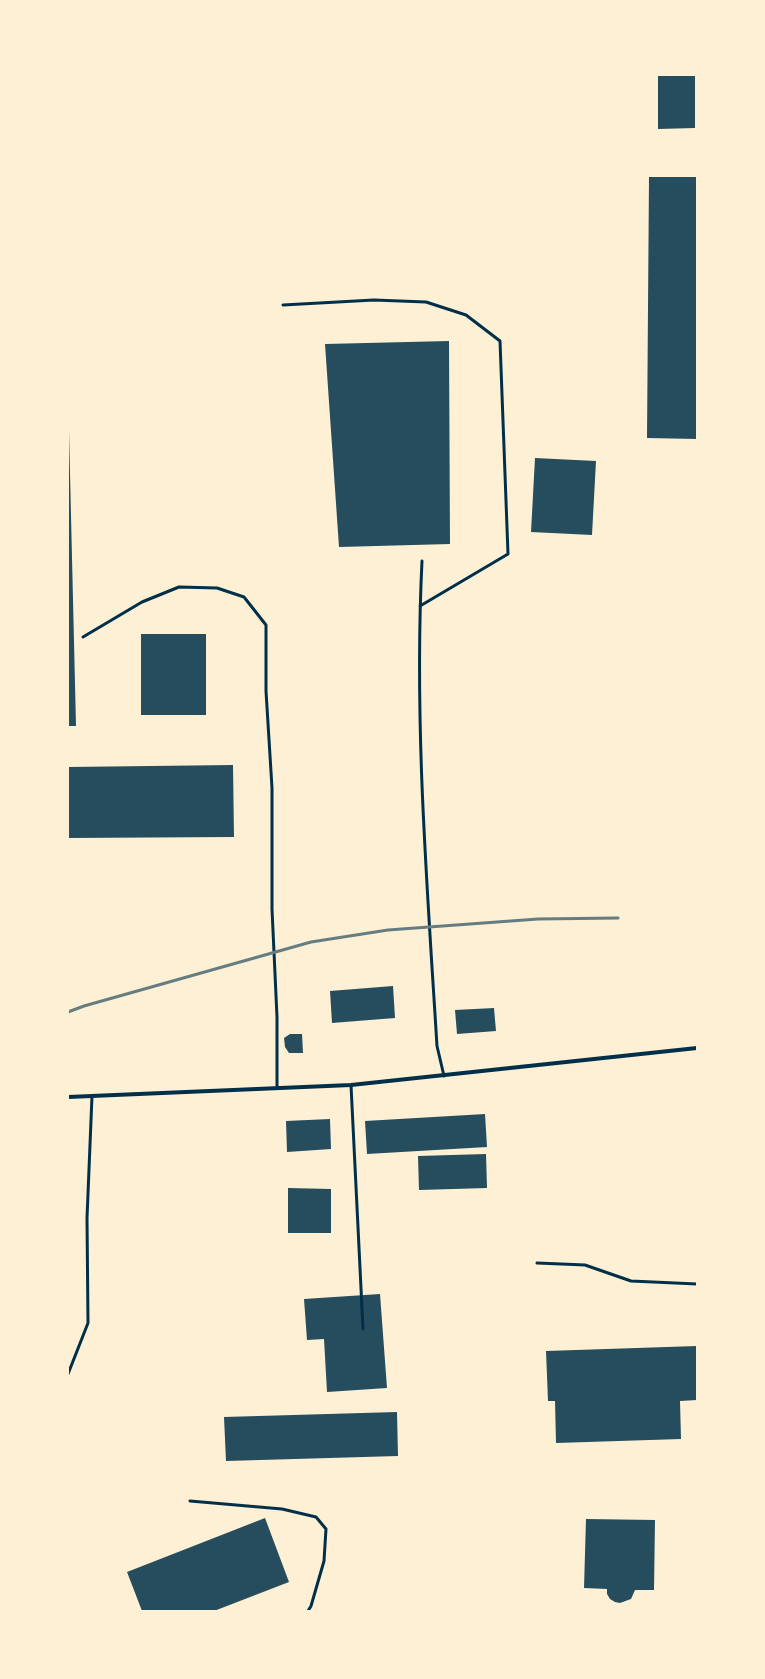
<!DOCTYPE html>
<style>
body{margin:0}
#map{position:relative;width:765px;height:1679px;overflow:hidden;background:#fdf0d5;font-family:"IBM Plex Sans",sans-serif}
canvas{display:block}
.frame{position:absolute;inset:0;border:69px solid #fdf0d5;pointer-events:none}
</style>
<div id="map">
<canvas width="765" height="1679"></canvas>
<div class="frame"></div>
</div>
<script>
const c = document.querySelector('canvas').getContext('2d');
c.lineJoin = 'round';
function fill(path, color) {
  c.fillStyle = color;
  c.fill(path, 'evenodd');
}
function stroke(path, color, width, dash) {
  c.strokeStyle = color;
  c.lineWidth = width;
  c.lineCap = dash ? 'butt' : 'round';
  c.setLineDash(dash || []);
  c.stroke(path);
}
fill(new Path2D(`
 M658 76H695V128L658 129Z
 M649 177H697V439L647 438Z
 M449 341 450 544 339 547 325 344Z
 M68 431H69L76 726H68Z
 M535 458 596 461 592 535 531 532Z
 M141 634H206V715H141Z
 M233 765 234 837 68 838V767Z
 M393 986 395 1018 332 1023 330 991Z
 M494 1008 496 1031 457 1034 455 1010Z
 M290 1034H302L303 1053H289L285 1047 284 1038Z
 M485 1114 487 1147 367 1154 365 1121Z
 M330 1119 331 1149 287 1152 286 1121Z
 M486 1154 487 1188 419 1190 418 1156Z
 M288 1188 331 1189V1233H288Z
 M380 1294 387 1388 327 1392 324 1339 307 1340 304 1299Z
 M697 1346V1400L680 1401 681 1439 556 1443 555 1401H548L546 1351Z
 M397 1412 398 1456 226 1461 224 1417Z
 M265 1518 289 1582 214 1611H142L127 1572Z
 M586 1519 655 1520 654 1590H635L631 1599 620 1603 615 1602 610 1599 607 1594V1589L584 1588Z`), '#264d5e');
stroke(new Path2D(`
 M283 305 374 300 426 302 466 315 500 341 508 554 420 606
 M422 561C414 722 427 884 437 1046L444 1076
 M83 637 142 602 179 587 217 588 244 597 266 625V691L272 788V909L277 1017V1088
 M351 1085 363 1329
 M537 1263 585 1265 631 1281 697 1284
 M68 1374 88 1323 87 1218 92 1096
 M190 1501 282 1509 316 1517 326 1529 324 1561 311 1606 308 1611`), '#003049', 3);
stroke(new Path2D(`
 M68 1097 351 1085 697 1048`), '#003049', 4);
stroke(new Path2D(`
 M68 1012 84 1006 311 942 388 930 538 919 618 918`), '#657d81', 3);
</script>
